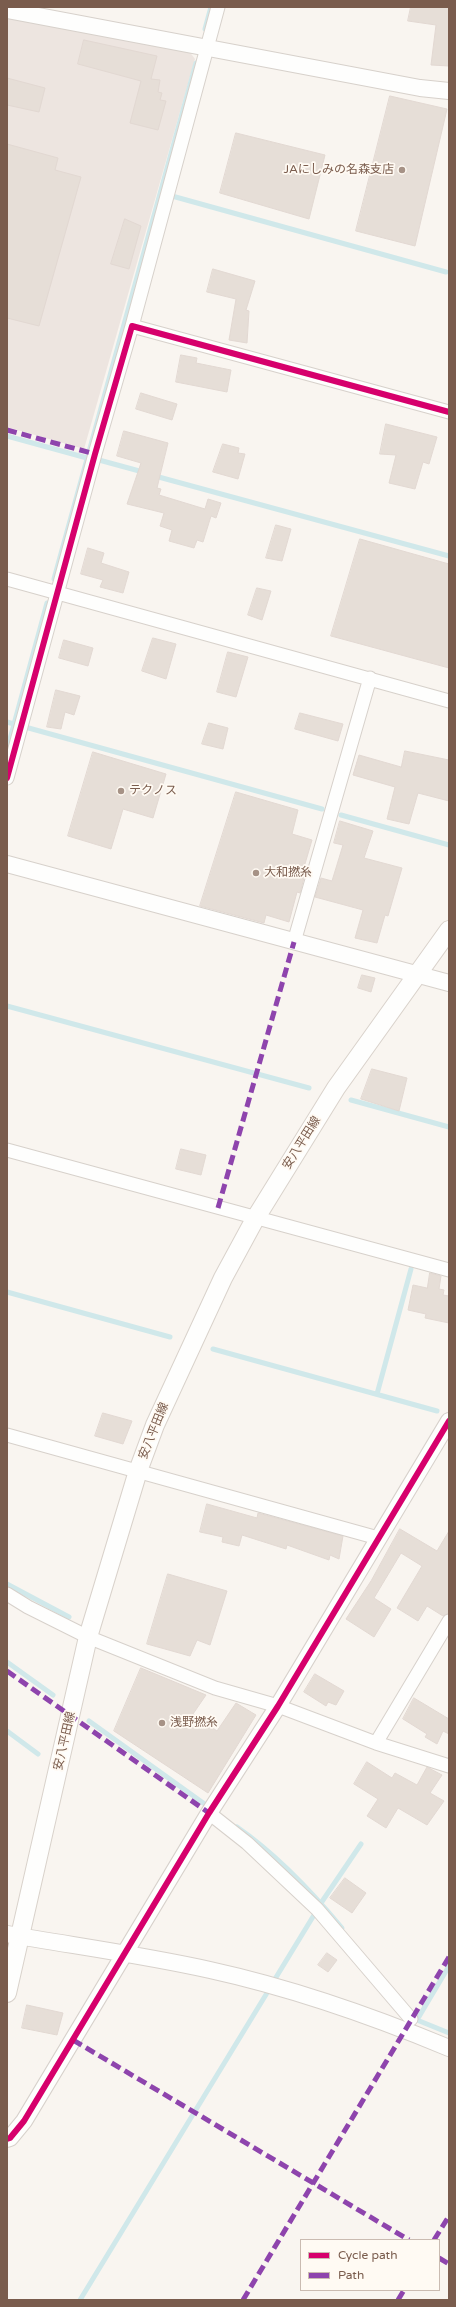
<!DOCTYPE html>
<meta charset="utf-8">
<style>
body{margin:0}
#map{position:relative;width:456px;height:2307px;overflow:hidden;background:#f9f5f0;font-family:"Varela Round",sans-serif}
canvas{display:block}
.frame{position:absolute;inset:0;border:8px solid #7a5c4d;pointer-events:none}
.legend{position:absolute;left:300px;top:2239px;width:140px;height:52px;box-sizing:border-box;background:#fffaf3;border:1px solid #cabbb1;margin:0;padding:5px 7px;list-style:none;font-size:12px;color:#7a5c4d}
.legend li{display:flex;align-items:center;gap:8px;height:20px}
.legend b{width:20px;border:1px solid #cabbb1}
</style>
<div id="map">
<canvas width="456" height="2307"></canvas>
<div class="frame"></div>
<ul class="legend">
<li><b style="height:5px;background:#d6006c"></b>Cycle path</li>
<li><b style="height:5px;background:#8e44ad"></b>Path</li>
</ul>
</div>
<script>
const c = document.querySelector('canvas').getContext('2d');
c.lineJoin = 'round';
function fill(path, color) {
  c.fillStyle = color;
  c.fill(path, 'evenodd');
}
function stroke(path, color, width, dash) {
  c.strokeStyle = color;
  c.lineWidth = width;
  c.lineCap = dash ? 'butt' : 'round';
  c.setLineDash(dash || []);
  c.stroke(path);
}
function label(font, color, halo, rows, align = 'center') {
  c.font = font + ' "Varela Round","Noto Sans JP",sans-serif';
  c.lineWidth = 3.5;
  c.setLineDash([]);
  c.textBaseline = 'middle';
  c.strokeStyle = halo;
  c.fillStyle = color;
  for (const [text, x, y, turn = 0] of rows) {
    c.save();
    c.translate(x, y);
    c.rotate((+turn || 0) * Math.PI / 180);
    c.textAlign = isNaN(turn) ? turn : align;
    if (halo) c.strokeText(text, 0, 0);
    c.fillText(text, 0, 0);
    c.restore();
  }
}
fill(new Path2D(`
 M7 18 189 51 195 59 84 449 7 427Z`), '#ede5e0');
stroke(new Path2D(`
 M205 29 211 7
 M172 196 446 272
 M7 436 87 458
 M99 460 143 472
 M155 476 449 556
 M54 579 196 63
 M7 722 14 724
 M25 727 322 809
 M7 750 47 603
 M341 815 449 845
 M7 1006 309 1088
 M351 1100 449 1127
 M7 1292 170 1337
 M213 1349 437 1411
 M377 1394 411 1269
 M7 1584 69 1617
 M7 1662 53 1695
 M89 1721 206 1805
 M7 1731 38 1754
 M237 1827C276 1854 312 1892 342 1928
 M321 1903 361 1844
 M449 1966 417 2020 449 2033
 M275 1979 314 1915
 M80 2300 270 1988`), '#d0e8ea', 5);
const building = new Path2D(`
 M411 7H449V66L431 65 436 25 408 21Z
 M84 40 157 56 151 79 160 80 158 92 162 93 160 100 166 101 158 130 130 123 141 81 78 64Z
 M7 78 45 88 39 112 7 105Z
 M390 96 447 109 415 246 356 231Z
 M236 133 325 155 309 219 220 193Z
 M7 144 58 158 55 170 81 177 39 326 7 318Z
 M125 219 141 226 129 269 111 264Z
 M213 269 255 281 246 310 249 311 247 343 229 340 236 299 207 292Z
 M181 355 197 358 196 363 231 370 227 392 176 382Z
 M141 393 177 404 172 420 136 409Z
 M386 424 437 437 429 464 423 462 415 489 389 483 396 455 380 454Z
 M124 431 168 443 157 488 161 489 159 495 205 509 208 499 221 503 216 518 211 516 203 542 197 540 194 548 169 541 172 530 160 526 164 513 127 504 141 463 117 456Z
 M223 444 239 448 238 453 245 454 238 479 213 472Z
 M276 525 291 529 282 561 266 558Z
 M360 539 449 564V668L331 636Z
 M88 548 104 553 101 563 129 572 123 593 100 587 103 580 81 574Z
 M257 588 271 591 262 620 248 615Z
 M153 638 176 644 166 679 142 671Z
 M64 640 93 648 88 666 59 658Z
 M228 652 248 657 236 697 217 692Z
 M56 690 80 696 74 715 65 712 61 729 47 727Z
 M300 713 343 724 338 741 295 729Z
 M209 723 228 728 223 749 202 744Z
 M405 751 449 760V801L418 793 409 824 387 819 395 787 353 775 359 755 401 767Z
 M93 752 166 774 153 818 123 809 111 849 68 836Z
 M236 792 298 810 292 834 312 840 302 874H305L300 893 297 892 289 922 266 915 264 923 200 906Z
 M340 821 373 831 364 858 402 868 388 916 385 915 377 943 355 938 363 910 315 897 321 878 332 881 343 845 334 843Z
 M362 975 375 978 371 992 358 988Z
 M372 1069 407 1078 399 1111 361 1099Z
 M181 1149 206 1155 201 1175 176 1169Z
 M430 1273 441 1276 439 1289 444 1290 443 1295 449 1296V1323L425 1318 426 1314 408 1310 413 1285 427 1288Z
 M103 1413 132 1421 123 1444 95 1436Z
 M207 1504 257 1518 258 1513 343 1536 339 1559 330 1555 329 1560 287 1545 286 1549 242 1535 239 1546 222 1542 223 1537 200 1532Z
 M400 1529 437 1551 449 1531V1613L443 1616 427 1606 418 1621 397 1608 422 1566 401 1553 374 1598 391 1609 374 1637 346 1619 371 1581Z
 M168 1574 227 1591 210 1645 197 1640 190 1656 147 1644Z
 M141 1668 206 1695 193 1714 217 1731 236 1703 256 1715 208 1793 114 1731Z
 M315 1674 344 1691 336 1705 328 1702 326 1706 304 1692Z
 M414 1698 449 1719V1734L443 1731 437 1744 425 1737 427 1734 403 1719Z
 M367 1762 392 1778 395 1773 417 1785 427 1767 442 1775 430 1793 444 1801 427 1825 398 1808 386 1828 367 1816 378 1799 354 1784Z
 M345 1878 366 1893 352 1913 330 1898Z
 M327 1953 337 1960 328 1972 318 1965Z
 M27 2005 63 2013 57 2035 22 2028Z`);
fill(building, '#e6ded7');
stroke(building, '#e2d8d2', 1);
const minor = new Path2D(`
 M132 326 218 7
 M7 579 449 701
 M7 778 95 454 132 326 449 412
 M294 942 370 678
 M7 1150 449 1270
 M7 1435 378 1538
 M7 1594 28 1607 88 1637 215 1688 278 1706 376 1743 449 1766
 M376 1743 449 1621
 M209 1813 247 1843 317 1909 411 2019`);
const tertiary = new Path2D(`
 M7 10 420 88 449 91
 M7 864 449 983
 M7 1934C75 1946 143 1955 210 1970 292 1988 372 2016 449 2048
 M7 2139 10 2138 24 2121 209 1813 278 1706 449 1421`);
const secondary = new Path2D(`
 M7 1993 88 1637 138 1471 155 1425 223 1278 255 1219 336 1088 449 930`);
stroke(minor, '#d7d1cb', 15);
stroke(tertiary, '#d7d1cb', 18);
stroke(secondary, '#d9d2cb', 20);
stroke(minor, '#fefefd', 13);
stroke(tertiary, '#fefefd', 16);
stroke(secondary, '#fefefd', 18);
stroke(new Path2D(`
 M7 430 95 454
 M218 1208 294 942
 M7 1671 209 1813
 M73 2040 409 2240
 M434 2240 449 2216
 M439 2258 449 2264
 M243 2300 449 1957
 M398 2300 404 2290`), '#8e44ad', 5, [10, 5]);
stroke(new Path2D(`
 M7 778 95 454 132 326 449 412
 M7 2139 10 2138 24 2121 209 1813 278 1706 449 1421`), '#d6006c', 6);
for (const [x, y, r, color] of [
 [402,170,4,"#a69286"],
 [121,791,4,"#a69286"],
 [256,873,4,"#a69286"],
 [162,1723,4,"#a69286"]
]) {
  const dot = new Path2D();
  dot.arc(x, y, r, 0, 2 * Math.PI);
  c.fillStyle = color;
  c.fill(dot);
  stroke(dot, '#fffaf3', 1.5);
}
label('12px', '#7a5c4d', '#fffaf3', [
 ["JAにしみの名森支店",394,170,"right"],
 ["テクノス",129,791],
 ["大和撚糸",264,873],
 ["浅野撚糸",170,1723]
], 'left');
label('12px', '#7a5c4d', '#fffaf3', [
 ["安八平田線",302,1143,-58],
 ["安八平田線",154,1431,-68],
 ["安八平田線",65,1741,-77]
]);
</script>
